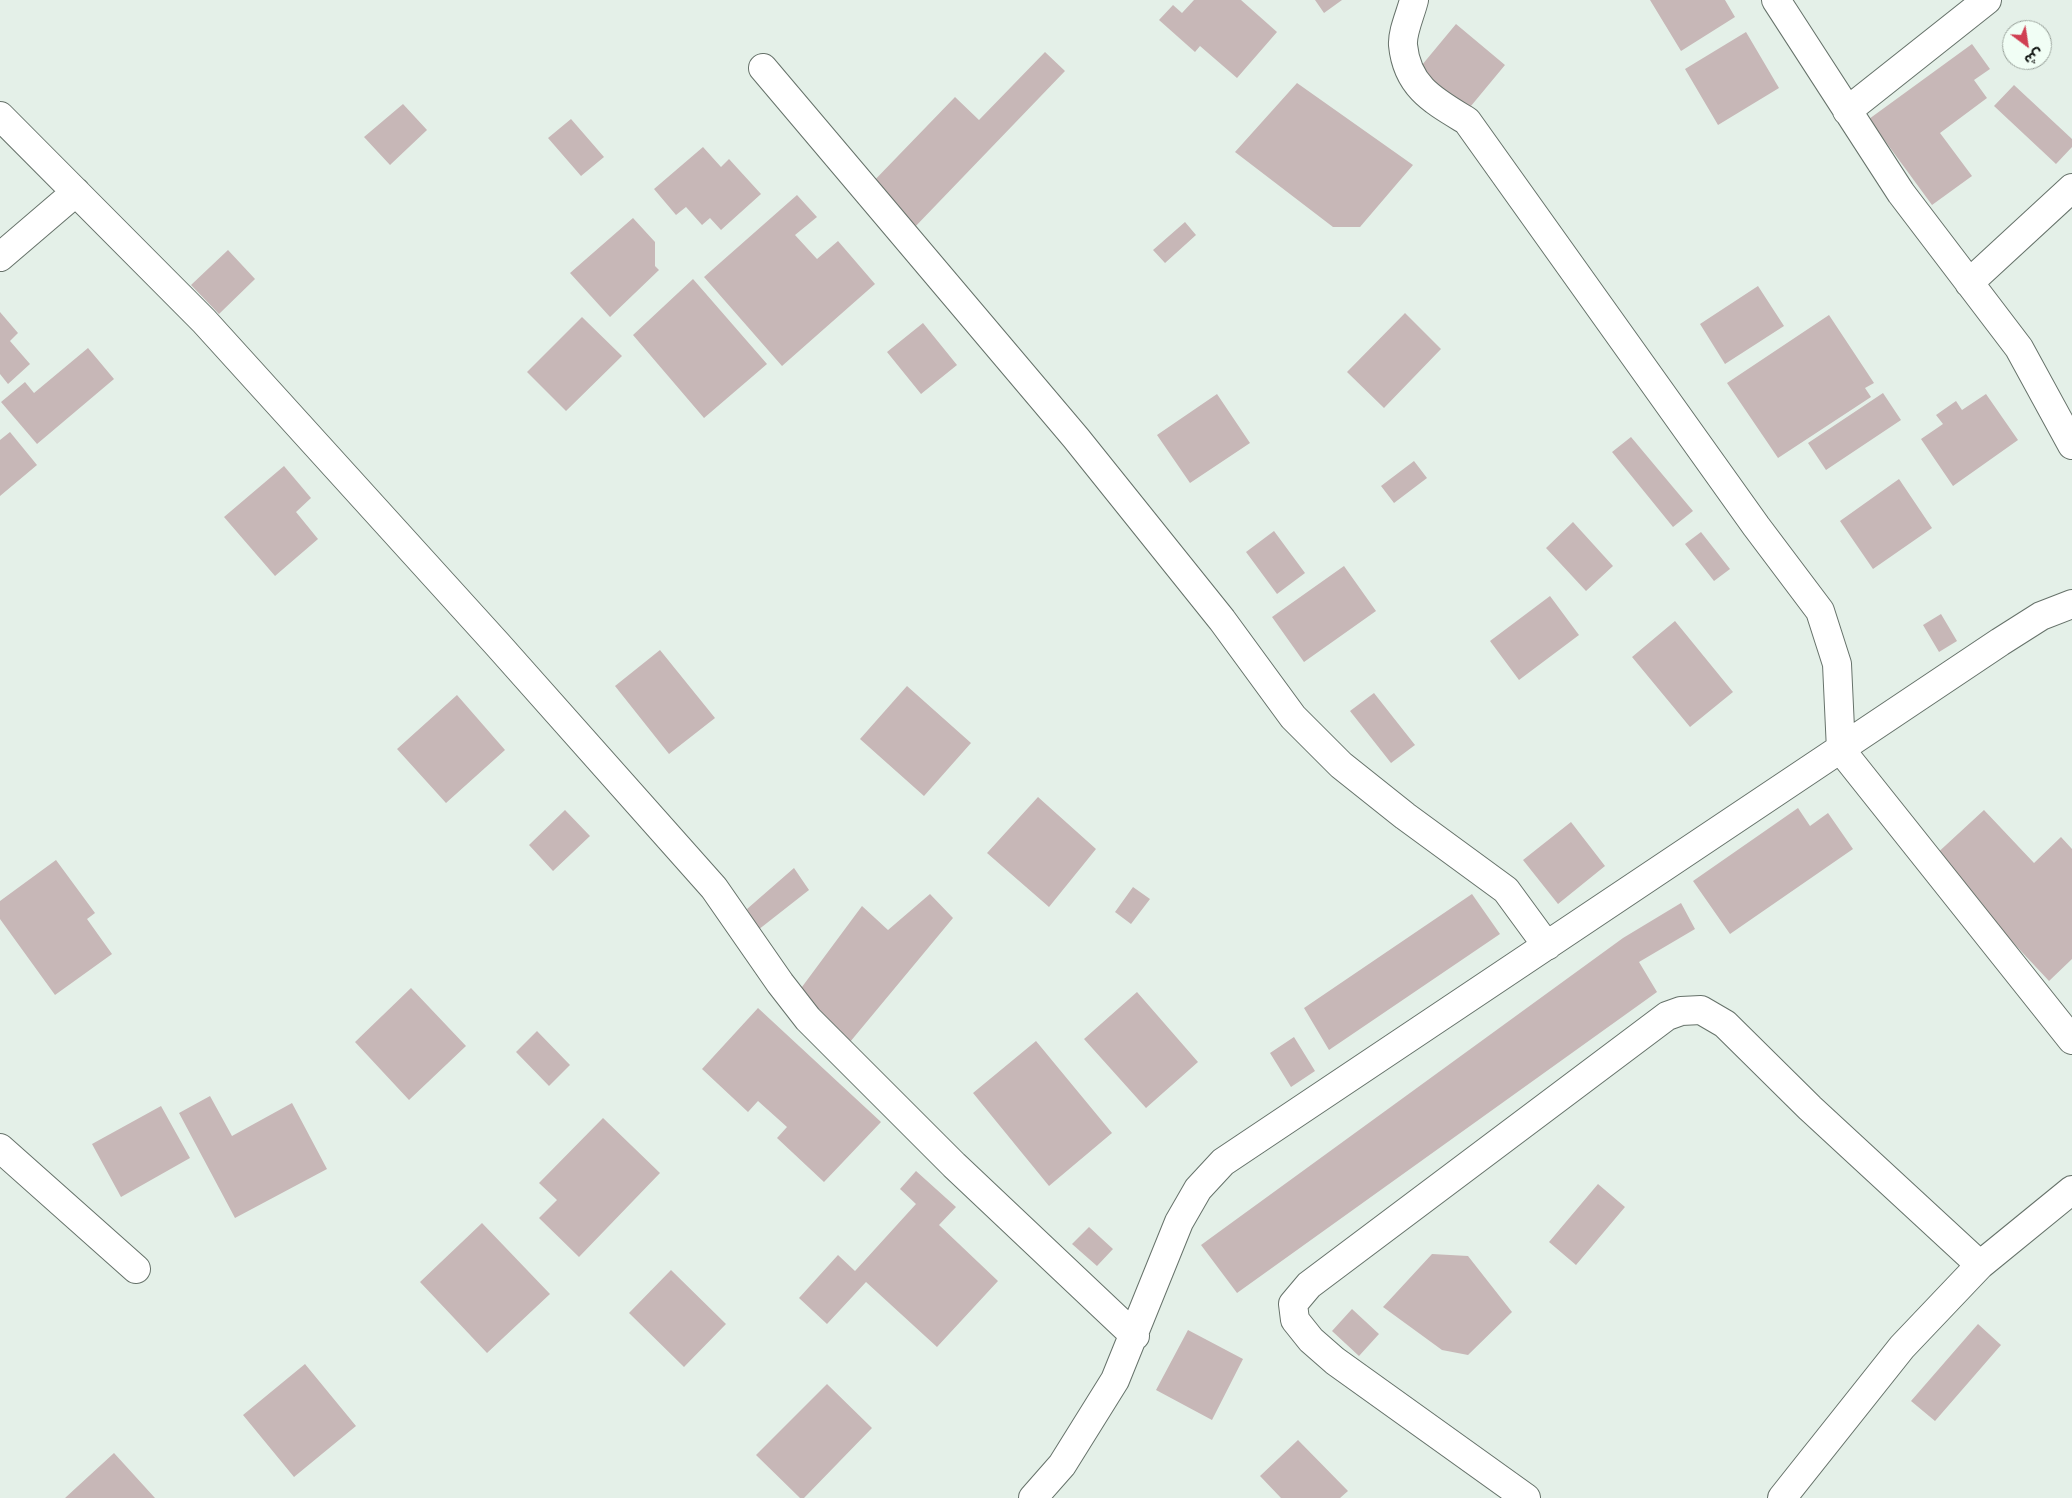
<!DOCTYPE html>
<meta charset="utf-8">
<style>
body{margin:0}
#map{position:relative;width:2072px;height:1498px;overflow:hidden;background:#e4f0e8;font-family:Jost,"Noto Sans Arabic",sans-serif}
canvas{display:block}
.north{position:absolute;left:2002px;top:20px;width:50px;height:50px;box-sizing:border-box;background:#f1fef5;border:1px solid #99a29b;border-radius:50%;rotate:149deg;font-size:14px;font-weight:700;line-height:20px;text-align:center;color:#141815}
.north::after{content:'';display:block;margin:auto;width:18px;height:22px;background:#d03f52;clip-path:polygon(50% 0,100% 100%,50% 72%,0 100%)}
</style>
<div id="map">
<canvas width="2072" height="1498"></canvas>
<div class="north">ش</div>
</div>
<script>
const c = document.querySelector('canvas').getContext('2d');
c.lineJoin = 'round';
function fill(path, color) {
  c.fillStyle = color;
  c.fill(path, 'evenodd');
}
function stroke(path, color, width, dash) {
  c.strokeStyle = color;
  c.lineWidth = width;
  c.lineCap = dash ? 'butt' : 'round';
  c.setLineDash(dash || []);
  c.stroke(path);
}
fill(new Path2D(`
 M1194 0H1241L1277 32 1237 78 1200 46 1195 52 1159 20 1173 5 1182 13Z
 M1315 0H1342L1324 13Z
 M1650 0H1725L1735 17 1681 51Z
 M1456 24 1505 65 1466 112 1417 71Z
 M1746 32 1779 88 1718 125 1685 69Z
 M1972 44 1990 69 1974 80 1987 98 1940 133 1972 176 1932 205 1869 119Z
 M1045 52 1065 71 912 230 868 187 955 97 979 120Z
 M1297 83 1413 165 1360 227H1333L1235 152Z
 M2014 85 2072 139V147L2056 164 1994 106Z
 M403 104 427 130 390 165 364 137Z
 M571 119 604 157 581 176 548 138Z
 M703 147 721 167 729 159 761 194 721 230 710 218 702 225 686 207 676 215 654 189Z
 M797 195 817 217 795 235 817 259 838 241 875 284 782 366 704 277Z
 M633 218 655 242V266L659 270 610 317 570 273Z
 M1185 222 1196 235 1165 263 1153 250Z
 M228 250 255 279 219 314 191 285Z
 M693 279 767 364 704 418 633 335Z
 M1758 286 1784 326 1725 364 1700 324Z
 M0 312 18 333 10 341 30 364 8 384 0 374Z
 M1405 313 1441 349 1384 408 1347 372Z
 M1829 315 1874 383 1865 388 1871 397 1778 458 1727 383Z
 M582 317 622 356 566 411 527 372Z
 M923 323 957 365 921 394 887 352Z
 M88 348 114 379 37 444 1 402 25 382 34 393Z
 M1883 393 1901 420 1826 470 1808 443Z
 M1217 394 1250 443 1190 483 1157 435Z
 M1986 394 2018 440 1953 486 1921 439 1943 424 1936 415 1956 401 1962 410Z
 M10 432 37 465 0 496V440Z
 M1631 437 1693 511 1673 527 1612 452Z
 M1414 461 1427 478 1394 503 1381 486Z
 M284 466 311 498 296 512 318 539 275 576 224 517Z
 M1899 479 1932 528 1873 569 1840 521Z
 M1573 522 1613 566 1586 591 1546 548Z
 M1274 531 1305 573 1277 594 1246 552Z
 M1701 532 1730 569 1714 581 1685 544Z
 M1344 566 1376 611 1304 662 1272 617Z
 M1550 596 1579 635 1519 680 1490 641Z
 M1941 614 1957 641 1939 652 1923 625Z
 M1675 621 1733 692 1690 727 1632 657Z
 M660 650 715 718 669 754 615 686Z
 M907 686 971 743 924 796 860 739Z
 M1374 693 1415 745 1391 763 1350 711Z
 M457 695 505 750 446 803 397 749Z
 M1038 797 1096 849 1049 907 987 853Z
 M1798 808 1810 826 1828 813 1853 849 1730 934 1693 881Z
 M565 810 590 836 553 871 529 845Z
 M1984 810 2034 863 2061 837 2072 849V959L2049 981 1933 857Z
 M1571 822 1605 866 1558 904 1523 860Z
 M56 860 95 913 87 919 112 954 55 995 0 919V901Z
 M794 868 809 890 758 930 747 909Z
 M1133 887 1150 899 1131 924 1115 912Z
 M930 894 953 918 850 1042 799 991 862 906 888 930Z
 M1472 894 1500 934 1329 1050 1304 1008Z
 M1681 903 1695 929 1639 962 1657 992 1237 1293 1201 1245 1623 938Z
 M411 988 466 1046 409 1100 355 1042Z
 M1137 992 1198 1062 1146 1108 1084 1039Z
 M758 1008 881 1122 824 1182 777 1138 787 1127 758 1101 748 1112 702 1069Z
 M537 1031 570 1065 549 1086 516 1052Z
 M1294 1037 1315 1071 1291 1087 1270 1053Z
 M1036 1041 1112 1133 1049 1186 973 1093Z
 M210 1096 232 1136 292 1103 327 1169 235 1218 179 1113Z
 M161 1106 190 1158 121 1197 92 1144Z
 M603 1118 660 1173 579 1257 539 1218 557 1200 539 1183Z
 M916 1171 956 1207 939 1225 998 1281 937 1347 866 1282 827 1324 799 1298 838 1255 855 1271 916 1204 900 1189Z
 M1598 1184 1625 1207 1576 1265 1549 1242Z
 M482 1223 550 1294 487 1353 420 1282Z
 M1089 1227 1113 1249 1097 1266 1072 1244Z
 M1432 1254 1468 1256 1512 1312 1468 1355 1442 1350 1383 1307Z
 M671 1270 726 1324 684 1367 629 1313Z
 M1352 1309 1379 1334 1359 1356 1332 1331Z
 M1978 1324 2001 1345 1935 1421 1911 1401Z
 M1188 1330 1243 1359 1212 1420 1156 1390Z
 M305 1364 356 1426 294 1477 243 1415Z
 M827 1384 872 1428 804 1498H800L756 1455Z
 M1298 1440 1348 1491 1340 1498H1281L1260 1476Z
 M114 1453 155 1498H65Z`), '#c7b7b7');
const minor = new Path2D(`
 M1414 0C1411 13 1402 32 1403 45 1407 87 1434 101 1467 121L1756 526 1820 611 1837 664 1841 750 2072 1040
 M1776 0 1901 193 2019 348 2072 445
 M763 68 1076 438 1222 620 1293 717 1341 765 1405 816 1506 890 1547 946
 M1847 111 1987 0
 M0 116 204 321 498 645 714 888 780 983 808 1019 954 1165 1135 1336
 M0 257 76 192
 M1969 283 2072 188
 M0 1148 136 1269
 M1033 1498 1062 1465 1115 1380 1179 1222 1198 1189 1223 1162 2000 642 2041 616 2072 604
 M1526 1498 1335 1361 1311 1340 1295 1320 1293 1304 1309 1285 1667 1016 1681 1011 1701 1010 1725 1024 1810 1108 1980 1265
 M1782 1498 1902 1347 1980 1265 2072 1190`);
stroke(minor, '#66726a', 30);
stroke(minor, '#fff', 28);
</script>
